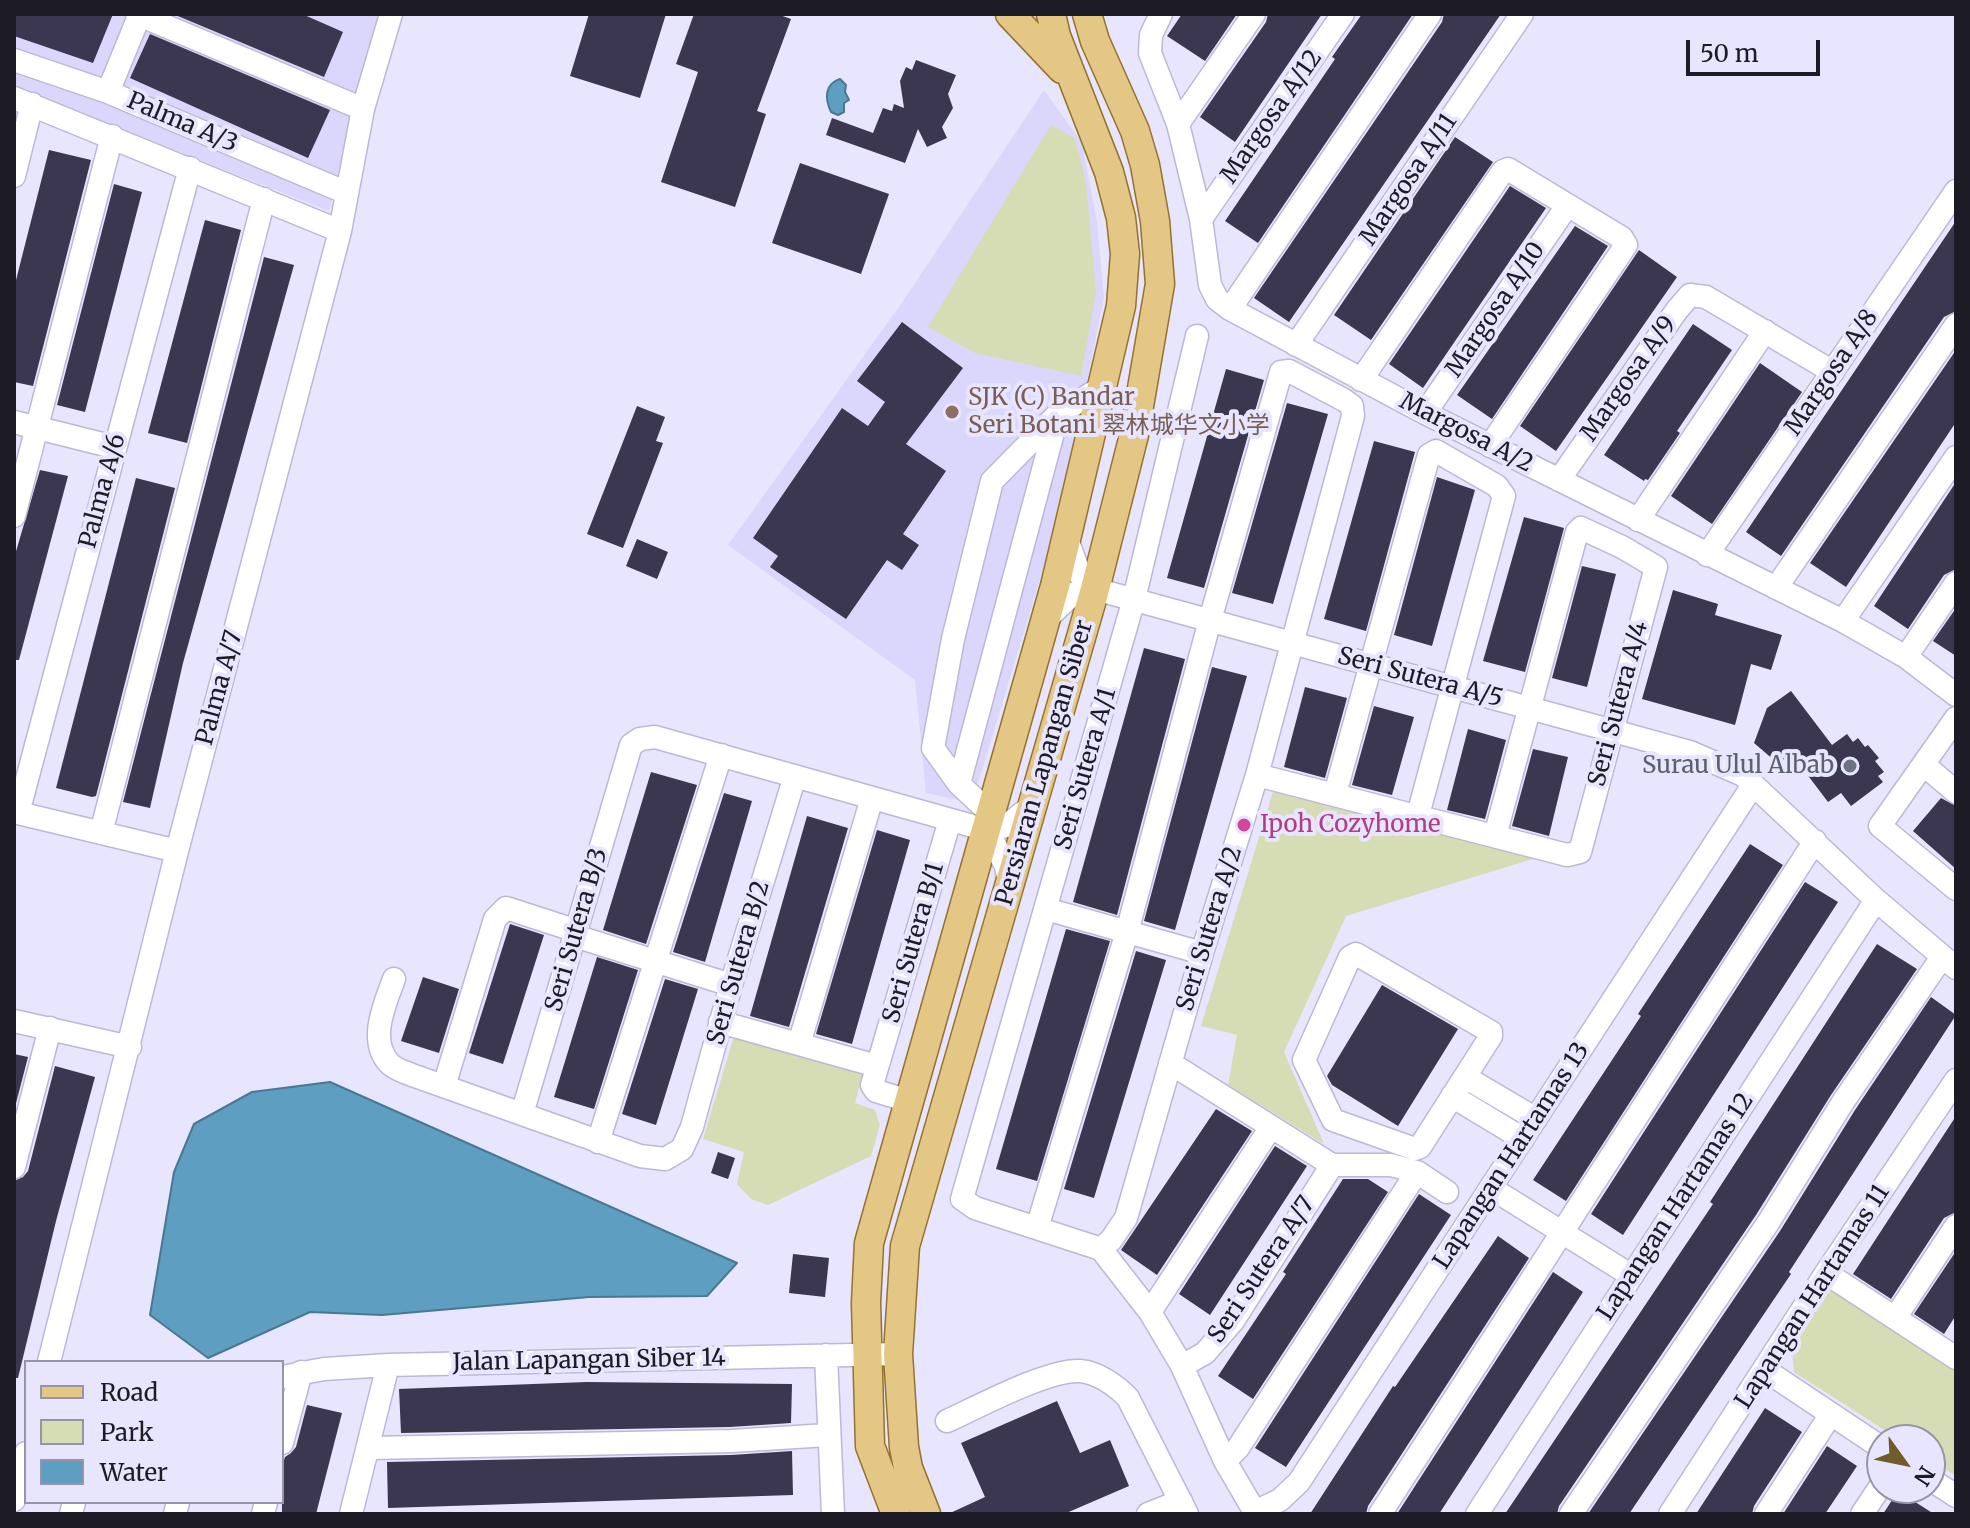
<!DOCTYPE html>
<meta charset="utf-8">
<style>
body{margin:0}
#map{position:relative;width:1970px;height:1528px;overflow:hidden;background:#e8e5fe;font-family:Merriweather,serif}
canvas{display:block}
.frame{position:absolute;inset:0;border:16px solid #1d1b26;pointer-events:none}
.legend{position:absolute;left:24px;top:1360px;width:260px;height:144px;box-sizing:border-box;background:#e8e5fe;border:2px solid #9794a8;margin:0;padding:10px 14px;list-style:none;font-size:24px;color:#1d1b26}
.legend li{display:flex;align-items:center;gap:16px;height:40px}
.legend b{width:40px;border:2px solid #9794a8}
.north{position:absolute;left:1866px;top:1424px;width:80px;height:80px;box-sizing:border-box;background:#e8e5fe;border:2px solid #9794a8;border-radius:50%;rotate:123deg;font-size:22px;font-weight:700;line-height:32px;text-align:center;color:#1d1b26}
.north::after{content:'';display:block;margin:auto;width:28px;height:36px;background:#705c2a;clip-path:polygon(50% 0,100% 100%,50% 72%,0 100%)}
.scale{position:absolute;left:1686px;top:40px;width:134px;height:36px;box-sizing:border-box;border:4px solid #1d1b26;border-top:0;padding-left:10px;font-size:24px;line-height:28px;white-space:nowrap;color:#1d1b26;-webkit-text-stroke:6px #e8e5fe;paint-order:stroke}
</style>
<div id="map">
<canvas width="1970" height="1528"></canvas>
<div class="frame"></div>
<ul class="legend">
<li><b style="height:10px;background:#e5c785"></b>Road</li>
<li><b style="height:22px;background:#d6dcb3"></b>Park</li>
<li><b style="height:22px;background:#5e9ec0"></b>Water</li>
</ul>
<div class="north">N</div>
<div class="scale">50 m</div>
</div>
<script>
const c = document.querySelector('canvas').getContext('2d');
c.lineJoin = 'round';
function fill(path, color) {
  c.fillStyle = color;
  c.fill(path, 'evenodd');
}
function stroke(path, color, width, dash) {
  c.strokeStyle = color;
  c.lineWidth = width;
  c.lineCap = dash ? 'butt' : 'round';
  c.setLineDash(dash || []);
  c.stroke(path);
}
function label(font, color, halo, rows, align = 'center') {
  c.font = font + ' Merriweather,"Noto Sans SC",serif';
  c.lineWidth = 8;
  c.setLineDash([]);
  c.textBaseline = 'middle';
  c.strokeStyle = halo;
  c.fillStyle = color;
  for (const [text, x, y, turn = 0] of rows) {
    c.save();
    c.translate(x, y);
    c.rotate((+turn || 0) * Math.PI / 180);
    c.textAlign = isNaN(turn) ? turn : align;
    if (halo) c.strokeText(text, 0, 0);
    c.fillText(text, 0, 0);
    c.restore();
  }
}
fill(new Path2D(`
 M14 14H378L329 211 14 87Z
 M1044 90 1082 143 1097 222 1104 298 1058 520 972 803 926 793 915 680 728 545 901 304Z`), '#dbd6fc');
fill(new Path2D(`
 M1051 125 1075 138 1086 184 1096 293 1081 376 975 353 928 327Z
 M1276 782 1546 855 1346 916 1284 1052 1324 1144 1228 1085 1237 1035 1201 1026Z
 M735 1033 863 1074 855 1103 875 1110 880 1125 871 1156 768 1205 751 1199 737 1184 744 1152 703 1139Z
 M1832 1287 1956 1368V1476L1930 1459V1440H1900L1794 1372 1792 1349Z`), '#d6dcb3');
const water = new Path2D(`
 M840 79 846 85 845 92 849 100 844 103V112L838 115 831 112C825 99 824 84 840 79Z
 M330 1082 737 1263 707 1296 589 1297 382 1315 310 1312 208 1358 150 1315 174 1172 194 1124 252 1092Z`);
fill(water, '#5e9ec0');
stroke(water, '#4a7792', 2);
fill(new Path2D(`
 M14 14H113L93 63 14 36Z
 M173 14H302L343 32 324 77Z
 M589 14H666L640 98 570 76Z
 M694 14H777L791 19 757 111 766 114 735 207 661 182 698 72 676 64Z
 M1182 14H1237L1205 61 1167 36Z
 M1268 14H1322L1235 142 1200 117 1266 22Z
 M1362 14H1413L1258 243 1225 221 1335 59 1332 57Z
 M1444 14H1501L1289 322 1254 298 1442 22Z
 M150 34 330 110 308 158 130 78Z
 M916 60 956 75 948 94 953 108 942 127 947 138 927 147 918 129 905 163 826 135 832 118 873 133 883 108 892 111 894 104 904 108 900 81 906 67 912 70Z
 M1455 137 1493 162 1371 340 1334 315Z
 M49 150 91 160 33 386 14 382V288Z
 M800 163 889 194 861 274 772 243Z
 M114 184 142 192 85 412 57 405Z
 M1510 186 1546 208 1423 388 1389 364Z
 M205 220 241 230 187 443 148 433Z
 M1956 221V311L1944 317 1781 556 1746 532Z
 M1575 226 1608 246 1492 419 1457 395Z
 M1639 250 1677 277 1556 451 1520 426Z
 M264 257 294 265 183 663 150 808 123 802Z
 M902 322 963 368 906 444 946 471 903 534 919 545 902 570 887 560 846 619 770 567 778 556 753 538 842 408 868 426 885 402 857 381Z
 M1693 324 1732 350 1677 431 1680 433 1648 480 1645 479 1644 481 1604 455Z
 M1956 350V422L1846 587 1810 563Z
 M1760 363 1802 392 1712 524 1671 496Z
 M1226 369 1264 380 1204 588 1167 578Z
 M1287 403 1328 414 1273 604 1232 593Z
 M637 406 665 417 656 441 663 443 623 548 587 534Z
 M1374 441 1415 452 1366 631 1324 619Z
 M40 470 68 476 19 660H14V558Z
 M1437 477 1475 490 1432 646 1394 635Z
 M136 478 175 488 96 796 92 797 56 788Z
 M1956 482V569L1944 575 1908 629 1874 606Z
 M1524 517 1564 528 1525 672 1483 661Z
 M637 539 668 552 657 579 626 566Z
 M1582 566 1616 574 1587 687 1552 678Z
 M1673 590 1718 604 1715 615 1782 635 1771 670 1751 664 1735 725 1642 699Z
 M1956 608V656L1933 641Z
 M1144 648 1185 659 1117 915 1073 902Z
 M1212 667 1247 676 1175 930 1144 921Z
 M1305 687 1347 698 1325 778 1284 767Z
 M1791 691 1832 745 1847 734 1853 742 1858 738 1865 747 1868 745 1879 758 1875 761 1884 772 1878 776 1883 782 1851 806 1841 793 1828 802 1803 769 1798 775 1786 763 1782 767 1754 743 1767 708Z
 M1374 706 1414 717 1392 795 1352 785Z
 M1468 729 1506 740 1485 819 1447 810Z
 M1533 749 1568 757 1549 836 1512 826Z
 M651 772 697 785 646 944 603 930Z
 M724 793 752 801 705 962 673 952Z
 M1941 798 1956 806V869L1913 831Z
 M807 816 848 828 789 1027 750 1016Z
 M877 830 910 840 852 1044 816 1034Z
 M1750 844 1783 865 1566 1201 1533 1180 1641 1016 1638 1014Z
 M1805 882 1838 902 1623 1235 1591 1214Z
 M510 924 544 935 503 1064 469 1053Z
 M1066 929 1110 941 1037 1181 996 1169Z
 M1877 944 1917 969 1831 1095 1756 1215 1559 1506 1557 1514H1505L1713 1204 1710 1202Z
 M1136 951 1166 960 1094 1198 1064 1189Z
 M597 957 638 970 594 1109 554 1097Z
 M423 977 459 989 439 1053 401 1041Z
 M665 979 698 989 656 1125 622 1114Z
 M1382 985 1458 1029 1398 1126 1332 1085 1327 1076Z
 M1931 997 1956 1015 1789 1272 1791 1274 1629 1514H1588L1780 1231 1855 1110Z
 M14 1054 28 1057 14 1111Z
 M55 1066 95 1077 56 1221 18 1378H14V1181L23 1177 28 1171Z
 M1216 1109 1252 1131 1157 1275 1121 1250Z
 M1956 1116V1212L1944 1218 1891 1299 1853 1274Z
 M1275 1146 1307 1166 1210 1315 1179 1294Z
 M718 1152 735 1158 728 1179 711 1173Z
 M1343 1179H1368L1388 1192 1253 1399 1218 1376 1286 1274 1283 1272Z
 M1419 1194 1451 1215 1286 1467 1255 1448Z
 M1498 1236 1529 1258 1368 1506 1366 1514H1310L1393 1386 1395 1387Z
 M1956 1251V1315L1944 1334 1914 1314Z
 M793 1254 829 1258 825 1297 789 1293Z
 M1553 1272 1583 1292 1439 1514H1397Z
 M587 1382 792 1384 791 1423 730 1427 401 1433 399 1389Z
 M1057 1401 1080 1453 1110 1440 1129 1486 1064 1514H948L985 1497 961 1443Z
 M307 1405 342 1413 316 1514H282V1467L285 1457 291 1453 296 1447Z
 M1765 1408 1802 1432 1754 1506 1752 1514H1696Z
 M1827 1446 1857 1466 1825 1514H1783Z
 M792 1451 793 1495 388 1508 387 1462 731 1455Z
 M1898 1491 1934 1514H1883Z`), '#3b3750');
const minor = new Path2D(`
 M137 14 363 109
 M1161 14 1151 35 1150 53 1178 124 1201 219 1210 285 1217 299 1230 309 1425 413 1843 621 1906 657 1956 695
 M14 60 108 92 347 193
 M108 92 140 14
 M14 98 340 231
 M1178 124 1254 14
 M14 176 32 104
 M1201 219 1343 14
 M1230 309 1430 14
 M1197 336 1134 599 962 1199 975 1208 1101 1249 1150 1312 1182 1366 1225 1461 1256 1514
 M1296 345 1522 14
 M1361 380 1503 171 1508 169 1622 238 1626 245 1490 446
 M1425 413 1567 206
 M14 422 114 447
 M1559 480 1677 310 1690 295 1706 297 1833 372
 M14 516 112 136
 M1638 520 1765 331
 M1067 539 1080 575 1095 589 1690 752 1743 775 1876 900 1956 968
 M1707 555 1956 191
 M1776 588 1956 325
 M1046 619 1074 593 1095 589
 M1843 621 1956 457
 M1906 657 1956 583
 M1956 718 1880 826 1956 889
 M1924 765 1956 792
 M1257 775 1567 855 1580 852 1656 567 1622 547 1581 528 1577 532 1495 836
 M959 784 1058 414 1104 386
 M1335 794 1429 455 1436 451 1497 486 1504 496 1418 815
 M14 812 177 851
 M18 813 190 168
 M991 814 959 784 933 748 953 639 992 481 1058 414
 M987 830 1006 866 1010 888
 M101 833 264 199
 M1046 909 1202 953
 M575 936 731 985
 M1356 954 1491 1032V1036L1420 1147 1415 1149 1333 1120 1304 1060 1350 957Z
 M394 979C385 1004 368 1040 389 1063 394 1069 405 1072 412 1075L640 1156 665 1159 682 1149 692 1127 731 985 795 776
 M14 1021 130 1047
 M720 1022 877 1066
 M799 1044 872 798
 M1170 1063 1332 1165H1391L1417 1172 1447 1192
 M1465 1077 1536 1119
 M444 1086 495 919 506 908 577 931
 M1452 1096 1523 1139
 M909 1101 876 1091 872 1085 950 820
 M522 1114 631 745 640 739 655 737 987 830 1006 826 1034 804
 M598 1142 721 755
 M14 1167 50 1028
 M1491 1188 1632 1276
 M1037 1228 1127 932 1210 620 1281 372 1289 371 1344 400 1352 406 1353 416 1257 775 1202 953 1126 1218 1111 1240 1101 1249
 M1826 1273 1956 1358
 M1150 1312 1271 1127
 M1895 1318 1956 1226
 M826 1355 833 1514
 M49 1362 177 851 340 231 363 109 391 14
 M1182 1366 1205 1353 1233 1321 1332 1165
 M1765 1370 1882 1448
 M282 1377 324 1369 388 1365 898 1354
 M947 1421C978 1407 1048 1369 1080 1371 1097 1372 1117 1386 1128 1398L1187 1514
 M282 1443 301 1372
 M369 1448 731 1441 828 1435
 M1225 1461 1238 1448 1417 1172
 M1930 1479 1956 1496
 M14 1500 26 1453
 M1255 1512 1280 1500 1299 1482 1753 785
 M71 1514 74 1502
 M175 1514 178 1502
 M263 1514 266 1502
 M351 1514 388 1365
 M1148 1514 1181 1501
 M1380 1514 1815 841
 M1477 1514 1876 900
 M1571 1514 1768 1223 1843 1102 1942 957
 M1670 1514 1826 1273 1956 1080
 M1766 1514 1831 1414
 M1862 1514 1882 1484`);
const major = new Path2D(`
 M1010 14 1062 69
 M896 1514 870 1446 866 1303 869 1243 1055 586 1121 306 1125 254 1121 218 1109 172 1056 36 1051 14
 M926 1514 908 1468 904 1447 898 1354 905 1246 1095 589 1134 435 1160 284 1155 221 1145 165 1135 131 1095 41 1087 14`);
stroke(minor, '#bcb8d6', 25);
stroke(major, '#94722f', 31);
stroke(minor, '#fff', 22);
stroke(major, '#e5c785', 28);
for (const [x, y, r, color] of [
 [952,412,8,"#8d6e63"],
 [1850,766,8,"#6b7280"],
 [1244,825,8,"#d1479c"]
]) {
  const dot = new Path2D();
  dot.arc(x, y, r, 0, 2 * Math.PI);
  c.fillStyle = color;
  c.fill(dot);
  stroke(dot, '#e8e5fe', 3);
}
label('24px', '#1d1b26', '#e8e5fe', [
 ["Margosa A/12",1272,117,-55],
 ["Palma A/3",182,123,23],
 ["Margosa A/11",1409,180,-56],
 ["Margosa A/10",1496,310,-56],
 ["Margosa A/8",1832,373,-56],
 ["Margosa A/9",1629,379,-55],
 ["Margosa A/2",1466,433,27],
 ["Palma A/6",103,491,-75],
 ["Seri Sutera A/5",1420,678,15],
 ["Palma A/7",220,688,-75],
 ["Seri Sutera A/4",1619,704,-75],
 ["Persiaran Lapangan Siber",1045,763,-74],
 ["Seri Sutera A/1",1086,769,-74],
 ["Seri Sutera A/2",1210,929,-73],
 ["Seri Sutera B/3",577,930,-74],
 ["Seri Sutera B/1",914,943,-74],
 ["Seri Sutera B/2",739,963,-74],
 ["Lapangan Hartamas 13",1512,1156,-57],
 ["Lapangan Hartamas 12",1676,1207,-57],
 ["Seri Sutera A/7",1262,1270,-56],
 ["Lapangan Hartamas 11",1813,1297,-57],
 ["Jalan Lapangan Siber 14",589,1361,-1]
]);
label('24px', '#785e54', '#e8e5fe', [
 ["SJK (C) Bandar",968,398],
 ["Seri Botani 翠林城华文小学",968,426]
], 'left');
label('24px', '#5b616d', '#e8e5fe', [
 ["Surau Ulul Albab",1834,766]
], 'right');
label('24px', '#b23c85', '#e8e5fe', [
 ["Ipoh Cozyhome",1260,825]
], 'left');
</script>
